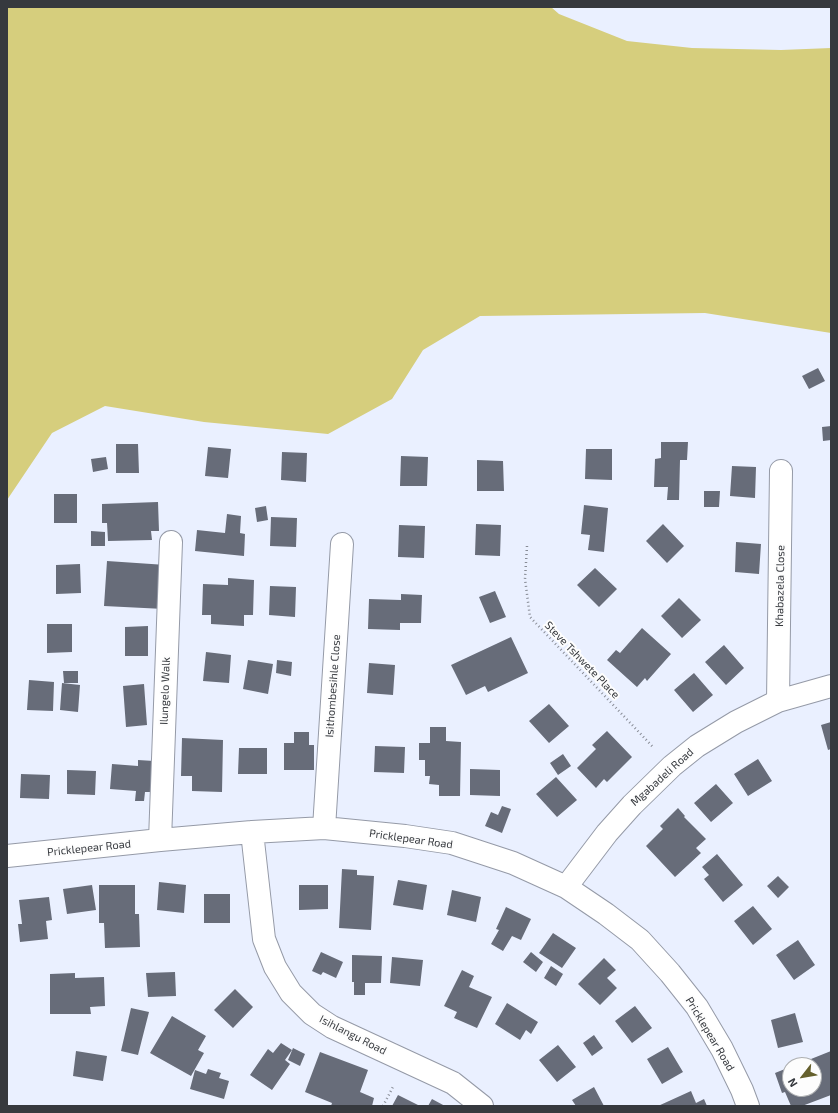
<!DOCTYPE html>
<style>
body{margin:0}
#map{position:relative;width:838px;height:1113px;overflow:hidden;background:#eaf0ff;font-family:"Exo 2",sans-serif}
canvas{display:block}
.frame{position:absolute;inset:0;border:8px solid #36393e;pointer-events:none}
.north{position:absolute;left:782px;top:1057px;width:40px;height:40px;box-sizing:border-box;background:#fdfdfd;border:1px solid #adafb1;border-radius:50%;rotate:239deg;font-size:11px;font-weight:700;line-height:16px;text-align:center;color:#36393e}
.north::after{content:'';display:block;margin:auto;width:14px;height:18px;background:#65602d;clip-path:polygon(50% 0,100% 100%,50% 72%,0 100%)}
</style>
<div id="map">
<canvas width="838" height="1113"></canvas>
<div class="frame"></div>
<div class="north">N</div>
</div>
<script>
const c = document.querySelector('canvas').getContext('2d');
c.lineJoin = 'round';
function fill(path, color) {
  c.fillStyle = color;
  c.fill(path, 'evenodd');
}
function stroke(path, color, width, dash) {
  c.strokeStyle = color;
  c.lineWidth = width;
  c.lineCap = dash ? 'butt' : 'round';
  c.setLineDash(dash || []);
  c.stroke(path);
}
function label(font, color, halo, rows, align = 'center') {
  c.font = font + ' "Exo 2",sans-serif';
  c.lineWidth = 4;
  c.setLineDash([]);
  c.textBaseline = 'middle';
  c.strokeStyle = halo;
  c.fillStyle = color;
  for (const [text, x, y, turn = 0] of rows) {
    c.save();
    c.translate(x, y);
    c.rotate((+turn || 0) * Math.PI / 180);
    c.textAlign = isNaN(turn) ? turn : align;
    if (halo) c.strokeText(text, 0, 0);
    c.fillText(text, 0, 0);
    c.restore();
  }
}
fill(new Path2D(`
 M7 7H551L559 14 627 41 692 48 781 50 831 48V333L705 313 480 316 423 350 392 399 328 434 204 422 105 406 52 433 7 500Z`), '#d6ce7d');
fill(new Path2D(`
 M818 368 825 381 809 389 802 376Z
 M831 426V440L823 441 822 427Z
 M661 442H688L687 460H680L679 500H667L668 487H654L655 459 661 458Z
 M116 444H138L139 473H116Z
 M208 447 231 449 228 478 205 476Z
 M586 449H612V480L585 479Z
 M282 452 307 453 306 482 281 480Z
 M401 456 428 457 427 486H400Z
 M106 457 108 469 93 472 91 459Z
 M477 460 503 461 504 491H477Z
 M732 466 756 467 755 498 730 496Z
 M704 491H720L719 507H704Z
 M54 494H77V523H54Z
 M158 502 159 531H151L152 540 108 541 107 523H102V504Z
 M584 505 608 508 604 552 588 550 590 535 581 534Z
 M266 506 268 520 257 522 255 508Z
 M227 514 241 516 240 533 245 534 244 556 195 551 197 530 225 533Z
 M271 517 297 518 296 547 270 546Z
 M476 524 501 525 500 556 475 555Z
 M663 524 684 546 667 563 646 541Z
 M399 525 425 526 424 558 398 557Z
 M91 531 105 532V546H91Z
 M736 542 761 544 759 574 735 572Z
 M107 561 166 565 164 609 104 606Z
 M80 564 81 593 56 594V565Z
 M595 568 617 589 599 607 577 585Z
 M228 578 254 580 253 615H244V626L211 624V615H202L203 584 228 585Z
 M270 586 296 587 295 617 269 615Z
 M495 591 506 617 490 623 479 597Z
 M401 594 422 595 421 623H400V630L368 629 369 599 401 600Z
 M679 598 701 620 682 638 661 616Z
 M47 624H72V652L47 653Z
 M148 626V656H125V627Z
 M642 628 671 654 647 681 645 678 637 687 607 660 616 650 620 653Z
 M511 637 528 673 488 692 485 686 466 695 451 665Z
 M724 645 744 668 726 685 705 662Z
 M206 652 231 655 229 683 203 681Z
 M248 660 273 664 268 694 243 689Z
 M277 660 292 662 291 676 276 673Z
 M369 663 395 665 393 695 367 693Z
 M63 671H78V683H64Z
 M694 673 713 695 693 712 674 690Z
 M29 680 54 682 53 711 27 710Z
 M62 683 80 685 78 712 60 710Z
 M144 684 147 725 126 727 123 686Z
 M549 704 569 726 549 743 529 721Z
 M831 722V749L828 750 821 725Z
 M430 727H446V741L461 742 460 796H439V785L429 784 430 776H425V760H419V743H430Z
 M607 731 632 757 607 782 604 779 596 788 577 768 596 749 592 745Z
 M294 732H309V745H314V770H284V743H294Z
 M182 738 223 740 222 792 192 791V776H181Z
 M375 746 405 747 404 773 374 772Z
 M239 748H267V774H238Z
 M563 754 571 766 558 775 550 763Z
 M758 759 772 781 748 796 734 774Z
 M138 760 154 761 152 792H145L144 801H135L136 791 110 789 112 764 138 766Z
 M470 769 500 770V796L470 795Z
 M67 770 96 771 95 795 67 794Z
 M21 774 50 775 49 799 20 798Z
 M556 777 577 800 557 817 536 794Z
 M716 784 733 803 711 822 694 803Z
 M502 806 511 809 502 833 485 826 491 812 498 815Z
 M678 808 685 816 684 817 706 839 696 848 701 853 675 877 646 846 663 829 660 826Z
 M717 854 743 885 723 902 704 879 709 875 702 867Z
 M342 869 357 870V875L374 876 371 930 339 928Z
 M778 876 789 887 778 898 767 886Z
 M398 880 427 885 423 910 393 905Z
 M159 882 186 885 184 913 157 910Z
 M92 885 96 910 67 914 63 889Z
 M99 885H135V914H139L140 947 105 948 104 923H99Z
 M299 885H328V909L299 910Z
 M452 890 481 897 476 922 447 915Z
 M204 894H230V923H204Z
 M49 897 52 920 46 921 48 939 20 942 18 924H22L19 900Z
 M753 906 772 929 753 945 734 921Z
 M506 907 531 919 521 940 512 936 503 951 491 944 499 930 496 929Z
 M553 933 576 948 562 968 539 953Z
 M798 940 815 965 794 980 776 955Z
 M321 952 343 962 336 978 323 972 321 975 312 971Z
 M531 952 543 962 536 972 523 962Z
 M352 955 382 956 381 983H365V995H354V982H352Z
 M392 957 423 960 420 986 390 983Z
 M604 958 616 970 607 978 617 988 600 1005 578 984Z
 M551 966 563 974 556 986 544 978Z
 M462 970 474 976 469 987 492 997 477 1028 454 1018 457 1012 444 1006Z
 M175 972 176 996 148 997 146 973Z
 M75 973V978L104 977 105 1006 90 1007 91 1014H50V974Z
 M235 989 253 1007 233 1028 214 1010Z
 M507 1003 538 1022 531 1034 526 1030 520 1040 495 1024Z
 M635 1006 652 1028 632 1043 615 1021Z
 M131 1008 149 1012 138 1055 121 1051Z
 M795 1013 803 1042 778 1048 771 1020Z
 M172 1016 206 1036 198 1050 204 1053 191 1076 150 1053Z
 M594 1035 603 1048 592 1056 583 1043Z
 M281 1043 292 1050 285 1060 290 1064 272 1090 250 1075 268 1049 273 1053Z
 M558 1045 576 1067 557 1082 539 1060Z
 M668 1047 683 1072 662 1084 647 1059Z
 M293 1048 305 1054 300 1066 288 1060Z
 M76 1051 107 1056 103 1081 73 1076Z
 M831 1051V1095L802 1106H791L785 1092 782 1093 775 1073 790 1067V1089H814V1065H796Z
 M320 1052 368 1070 360 1092 374 1098 372 1106H331L332 1103 305 1092Z
 M208 1069 221 1073 219 1078 229 1081 224 1099 190 1089 195 1070 206 1074Z
 M594 1087 604 1106H576L572 1100Z
 M691 1091 696 1103 704 1099 707 1106H658Z
 M398 1095 420 1106H392Z
 M432 1099 445 1106H428Z`), '#676c79');
const minor = new Path2D(`
 M778 701 781 471
 M324 828 342 544
 M252 832 264 939 275 967 291 993 312 1014 332 1027 453 1083 482 1106
 M160 840 171 542
 M7 856 160 840 252 832 324 828 405 836 452 843 513 863 566 887 606 914 640 940 670 973 697 1007 722 1049 742 1090 748 1106
 M566 887 607 833 632 805 672 766 697 746 736 722 778 701 831 686`);
stroke(minor, '#959aa7', 24);
stroke(new Path2D(`
 M527 546 525 579 530 617 653 747
 M383 1106 394 1085`), '#888c96', 2.5, [1, 3]);
stroke(minor, '#fff', 22);
label('11px', '#36393e', '#fdfdfd', [
 ["Khabazela Close",780,586,-89],
 ["Steve Tshwete Place",582,660,46],
 ["Isithombesihle Close",333,686,-86],
 ["Ilungelo Walk",165,691,-88],
 ["Mgabadeli Road",662,777,-42],
 ["Pricklepear Road",411,839,8],
 ["Pricklepear Road",89,848,-6],
 ["Pricklepear Road",710,1034,59],
 ["Isihlangu Road",353,1035,27]
]);
</script>
